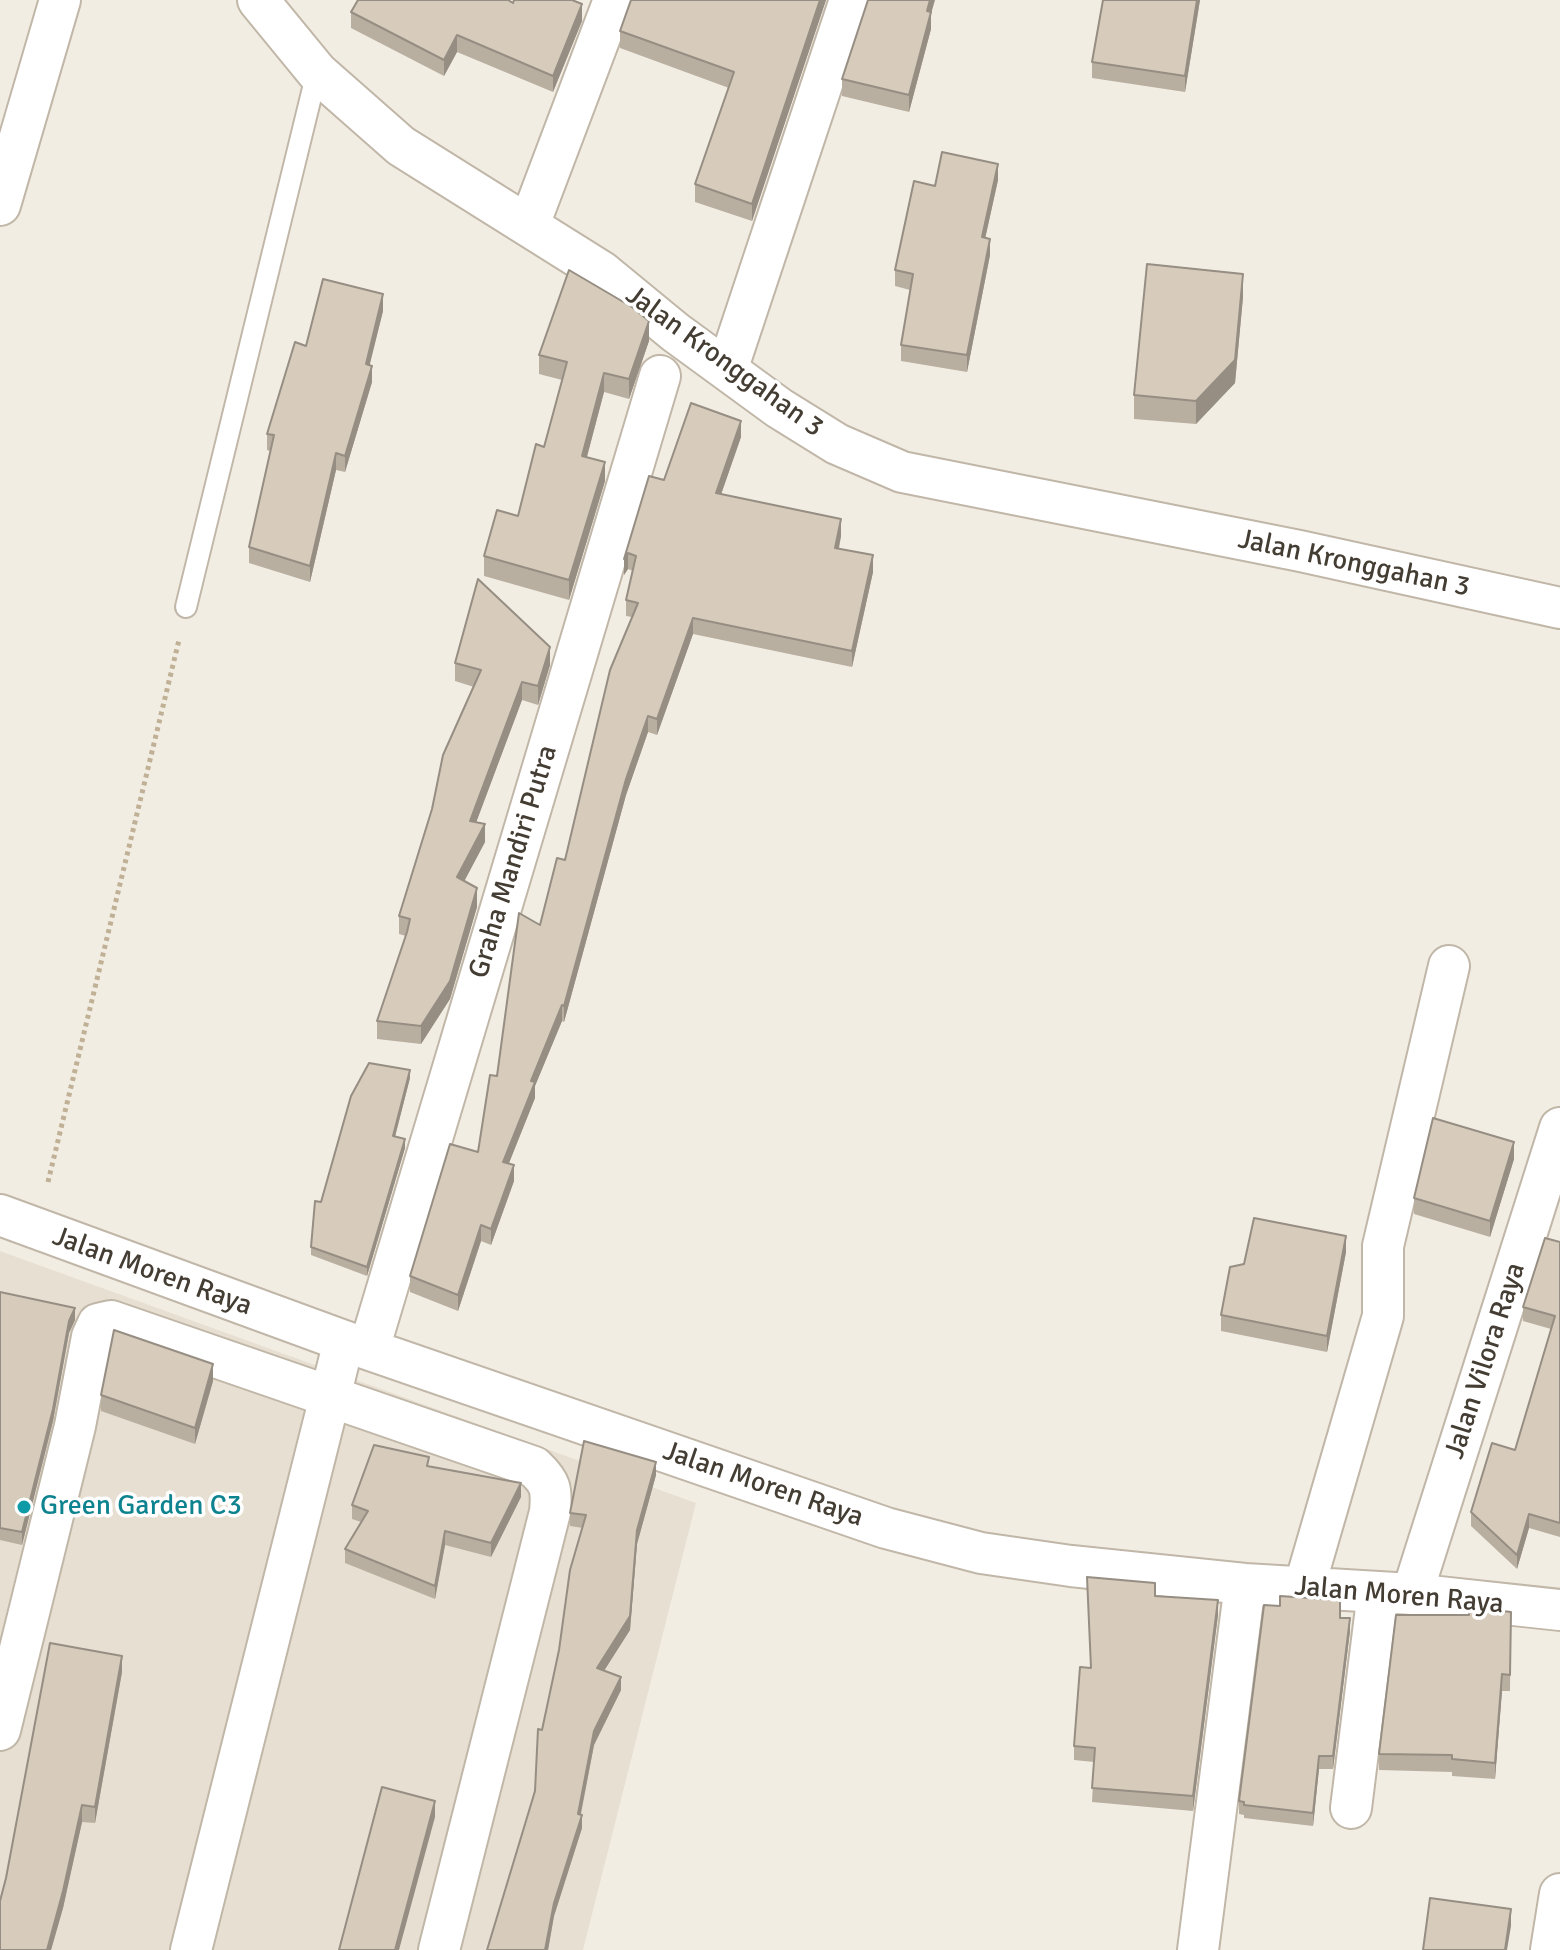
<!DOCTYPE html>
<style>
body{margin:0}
canvas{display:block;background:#f2ede3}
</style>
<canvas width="1560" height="1950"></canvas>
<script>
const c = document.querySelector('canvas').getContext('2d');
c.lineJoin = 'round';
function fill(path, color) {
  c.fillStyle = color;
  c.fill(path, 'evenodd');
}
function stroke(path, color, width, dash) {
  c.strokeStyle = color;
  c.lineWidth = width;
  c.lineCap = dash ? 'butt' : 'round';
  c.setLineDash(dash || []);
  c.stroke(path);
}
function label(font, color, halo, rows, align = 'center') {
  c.font = font + ' Signika,sans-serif';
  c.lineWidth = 7;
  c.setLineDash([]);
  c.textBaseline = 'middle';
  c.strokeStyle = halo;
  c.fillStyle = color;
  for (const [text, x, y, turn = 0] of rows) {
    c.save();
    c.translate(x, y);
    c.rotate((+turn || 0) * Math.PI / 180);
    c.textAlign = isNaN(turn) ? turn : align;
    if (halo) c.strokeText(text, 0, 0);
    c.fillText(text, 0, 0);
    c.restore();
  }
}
fill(new Path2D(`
 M0 1251 696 1503 583 1950H0Z`), '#e7dfd1');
const lane = new Path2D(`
 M186 607 317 72`);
const street = new Path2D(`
 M258 0 317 72 401 146 602 272 675 332 779 408 837 444 902 472 1300 551 1560 608
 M0 205 60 0
 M529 225 614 0
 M727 370 850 0
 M0 1215 344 1341 886 1528 981 1553 1071 1566 1245 1584 1412 1594 1560 1610
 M369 1349 660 376
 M1304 1588 1383 1316V1246L1449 966
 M1412 1594 1560 1128
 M0 1730 75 1426 92 1337 98 1324 111 1321 534 1467C551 1483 552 1489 550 1512L439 1950
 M1351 1808 1378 1592
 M191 1950 344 1341
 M1198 1950 1245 1584
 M1551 1950 1560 1894`);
stroke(lane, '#c1b7a8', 24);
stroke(street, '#c1b7a8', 44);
stroke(new Path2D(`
 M48 1182 179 640`), '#c0b096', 5, [4, 4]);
stroke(lane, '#fff', 20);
stroke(street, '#fff', 40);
fill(new Path2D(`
 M826 0 752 221 695 202V184L729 88 620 48V31Z
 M1103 0H1200L1185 92 1092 78V62Z
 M513 3 582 21 553 92 457 52 444 76 351 28V12Z
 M931 14V29L909 112 842 96V79Z
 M998 180 985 238 990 255 967 372 901 361V345L910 290 895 286V270L935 186Z
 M1243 297 1235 383 1196 424 1134 419V395Z
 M383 311 369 365 372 382 345 472 336 470 310 582 249 563V547L270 451 267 450V434L306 346Z
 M649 341 629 399 604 392 587 457 605 481 569 600 484 576V556L518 516 544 447 562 380 539 374V355Z
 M741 437 721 494 841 536 839 549 873 572 852 667 693 634 657 735 648 732 626 795 564 1022 562 1021 535 1086V1098L509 1163 514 1181 491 1245 481 1241 458 1311 410 1292V1276L478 1152 497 1076 540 925 565 860 632 617 626 616V600L633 571 628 569 624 575V559L664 480Z
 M455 663 550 665 538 705 522 700 476 822 485 842 464 881 477 907 450 999 421 1044 377 1039V1021L406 936 399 934V916L474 687 455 681Z
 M410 1078 395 1137 405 1148 367 1276 311 1255V1247L321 1202Z
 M1514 1159 1490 1237 1414 1214V1198Z
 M1560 1242V1537L1529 1528 1517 1569 1471 1526V1512L1515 1450 1551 1329 1523 1321V1307Z
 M1346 1252 1327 1352 1221 1331V1315L1244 1264Z
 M0 1292 75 1320 69 1333 53 1421 22 1545 0 1540Z
 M213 1381 195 1444 101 1411V1395Z
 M429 1466 521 1497 491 1557 445 1545 435 1599 345 1563V1549L361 1522 352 1519V1505Z
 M656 1475 637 1544 630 1630 604 1670 621 1690 594 1745 581 1814 582 1828 554 1916 548 1950H487L535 1791 542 1730 559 1650 583 1528 570 1526V1513Z
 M1087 1577 1218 1615 1193 1811 1092 1802 1094 1762 1074 1760V1746L1091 1668Z
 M1511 1612 1510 1691H1502L1495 1779 1452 1776V1772L1379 1770V1754L1469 1615Z
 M1340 1618 1350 1631 1333 1769H1319L1313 1826 1244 1818V1815L1239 1814V1801Z
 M122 1672 95 1823 82 1822 63 1908 51 1950H0Z`), '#b9afa1');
fill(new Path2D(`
 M820 0H826L752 221V204Z
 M930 0H935L931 14V29L909 112V95Z
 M1197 0H1200L1185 92V76Z
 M582 4V21L553 92V76Z
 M457 35V52L444 76V60Z
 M998 164V180L982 253V237Z
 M990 239V255L967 372V355Z
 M1243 274V297L1235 383 1196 424V401Z
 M383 294V311L366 380V364Z
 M649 321V341L629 399V379Z
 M372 366V382L345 472V456Z
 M604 373V392L582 475V456Z
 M741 421V437L716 509V493Z
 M336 453V470L310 582V566Z
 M605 462V481L569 600V580Z
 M841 519V536L835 565V548Z
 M628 553V569L624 575V559Z
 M873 555V572L852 667V651Z
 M693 618V634L657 735V719Z
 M550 647V665L538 705V686Z
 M522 682V700L470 839V821Z
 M648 716V732L626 795 564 1022V1006L626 779Z
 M485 824V842L457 895V877Z
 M477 888V907L450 999 421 1044V1026Z
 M562 1005V1021L535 1086V1098L503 1178V1162L531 1081Z
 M410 1070V1078L393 1144V1136Z
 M405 1139V1148L367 1276V1267Z
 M1514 1142V1159L1490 1237V1221Z
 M514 1165V1181L491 1245V1229Z
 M481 1225V1241L458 1311V1295Z
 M1346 1236V1252L1327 1352V1336Z
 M75 1308V1320L69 1333 53 1421 22 1545V1532L69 1321Z
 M213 1364V1381L195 1444V1428Z
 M656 1462V1475L637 1544 630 1630 597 1682V1668Z
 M521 1483V1497L491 1557V1543Z
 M1529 1514V1528L1517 1569V1555Z
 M445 1531V1545L435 1599V1586Z
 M1218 1600V1615L1193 1811V1796Z
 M1350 1618V1631L1333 1769V1756Z
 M122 1656V1672L95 1823V1807Z
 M1502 1674V1691L1495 1779V1763Z
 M621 1677V1690L594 1745 579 1822 582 1815V1828L554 1916 548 1950H545L554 1903 578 1814 594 1731Z
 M1319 1756V1769L1313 1826V1813Z
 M435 1801V1817L399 1950H395Z
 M82 1805V1822L63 1908 51 1950H47Z
 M1511 1909V1926L1507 1950H1505Z`), '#968e83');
const building = new Path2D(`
 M358 0H508L513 3 514 0H572L582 4 553 76 457 35 444 60 351 12Z
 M631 0H820L752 204 695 184 734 72 620 31Z
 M868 0H930L927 11 931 12 909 95 842 79Z
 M1103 0H1197L1185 76 1092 62Z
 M942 152 998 164 982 237 990 239 967 355 901 345 913 274 895 270 914 181 935 186Z
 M1147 264 1243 274 1235 360 1196 401 1134 395Z
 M569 270 632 307 649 321 629 379 604 373 582 456 605 462 569 580 484 556 497 510 518 516 536 444 544 447 567 362 539 355Z
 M323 279 383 294 366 364 372 366 345 456 336 453 310 566 249 547 274 435 267 434 295 342 306 346Z
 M691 403 741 421 716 493 841 519 835 548 873 555 852 651 693 618 657 719 648 716 626 779 564 1006 562 1005 531 1081 535 1082 503 1162 514 1165 491 1229 481 1225 458 1295 410 1276 450 1144 478 1152 490 1075 497 1076 519 913 540 925 557 858 565 860 610 670 638 603 626 600 636 556 628 553 624 559 649 476 664 480Z
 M478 579 550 647 538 686 522 682 470 821 485 824 457 877 477 888 450 981 421 1026 377 1021 407 932 410 919 399 916 432 809 443 755 481 670 455 663Z
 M369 1063 410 1070 393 1136 405 1139 367 1267 311 1247 315 1201 321 1202 351 1096Z
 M1433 1118 1514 1142 1490 1221 1414 1198Z
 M1254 1218 1346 1236 1327 1336 1221 1315 1230 1267 1244 1264Z
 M1545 1238 1560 1242V1523L1529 1514 1517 1555 1471 1512 1492 1443 1515 1450 1555 1316 1523 1307Z
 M0 1292 75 1308 69 1321 53 1409 22 1532 0 1528Z
 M114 1330 213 1364 195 1428 101 1395Z
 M584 1441 656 1462 637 1530 630 1616 597 1668 621 1677 594 1731 578 1814 582 1815 554 1903 545 1950H487L535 1791 538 1729 542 1730 559 1650 570 1570 586 1515 570 1513Z
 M374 1445 429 1457 427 1466 521 1483 491 1543 445 1531 435 1586 345 1549 368 1511 352 1505Z
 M1087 1577 1155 1583V1596L1218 1600 1193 1796 1092 1788 1095 1748 1074 1746 1080 1667 1091 1668Z
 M1280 1596 1340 1600V1618H1350L1333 1756H1319L1313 1813 1244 1805V1802L1239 1801 1264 1605 1280 1606Z
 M1469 1607 1511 1612 1510 1675 1502 1674 1495 1763 1452 1759V1755L1379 1754 1396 1615H1469Z
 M50 1643 122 1656 95 1807 82 1805 63 1891 47 1950H0V1901L6 1878Z
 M382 1787 435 1801 395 1950H339Z
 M1430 1898 1511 1909 1505 1950H1423Z`);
fill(building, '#d7cbbb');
stroke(building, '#968e83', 2);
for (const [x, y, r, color] of [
 [24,1507,8,"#0f9aa8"]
]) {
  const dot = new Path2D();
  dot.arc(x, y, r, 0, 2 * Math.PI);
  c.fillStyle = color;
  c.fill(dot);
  stroke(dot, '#fff', 3);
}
label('28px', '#443d33', '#fff', [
 ["Jalan Kronggahan 3",724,362,36],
 ["Jalan Kronggahan 3",1354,564,12],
 ["Graha Mandiri Putra",514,862,-73],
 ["Jalan Moren Raya",152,1272,20],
 ["Jalan Vilora Raya",1486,1361,-72],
 ["Jalan Moren Raya",763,1485,19],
 ["Jalan Moren Raya",1399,1596,5]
]);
label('28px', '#0d838f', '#fff', [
 ["Green Garden C3",40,1507]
], 'left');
</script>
